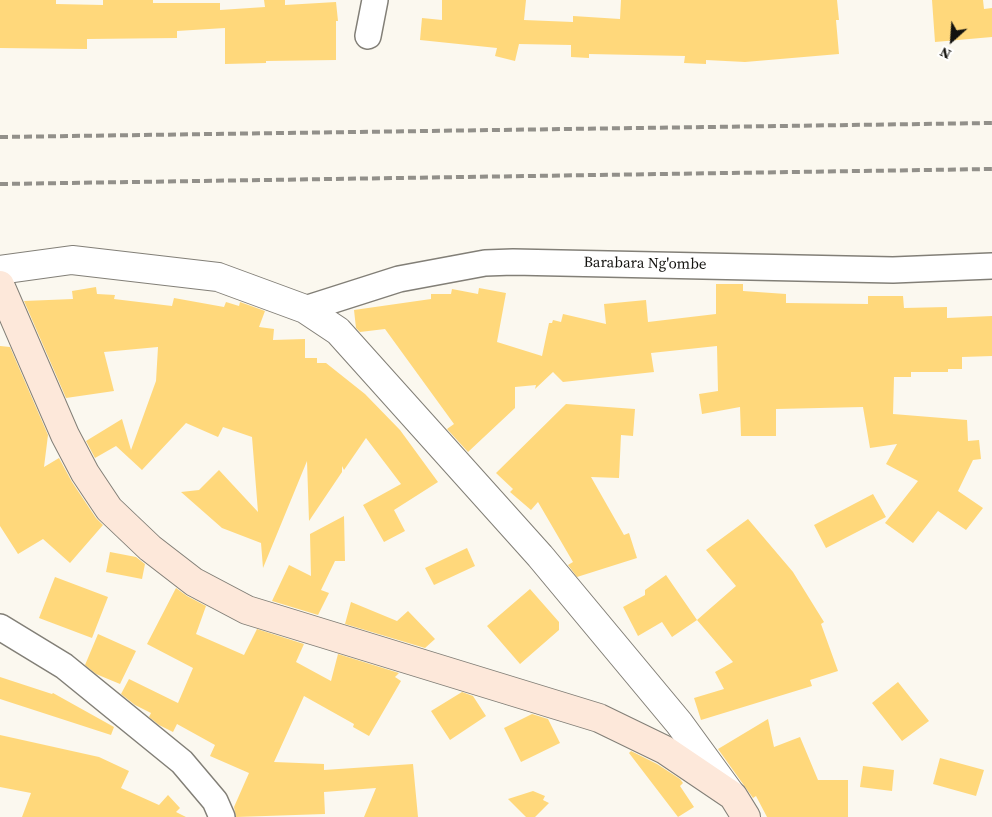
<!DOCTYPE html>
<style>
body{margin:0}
#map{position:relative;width:992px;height:817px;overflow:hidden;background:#fbf8ef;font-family:"Source Serif 4",serif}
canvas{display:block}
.north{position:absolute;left:927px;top:15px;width:50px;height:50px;-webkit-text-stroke:4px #fff;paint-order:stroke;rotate:206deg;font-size:14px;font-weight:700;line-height:20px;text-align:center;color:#13120f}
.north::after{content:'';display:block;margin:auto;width:18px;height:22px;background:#13120f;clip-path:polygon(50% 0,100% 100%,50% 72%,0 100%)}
</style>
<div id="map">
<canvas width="992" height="817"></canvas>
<div class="north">N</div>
</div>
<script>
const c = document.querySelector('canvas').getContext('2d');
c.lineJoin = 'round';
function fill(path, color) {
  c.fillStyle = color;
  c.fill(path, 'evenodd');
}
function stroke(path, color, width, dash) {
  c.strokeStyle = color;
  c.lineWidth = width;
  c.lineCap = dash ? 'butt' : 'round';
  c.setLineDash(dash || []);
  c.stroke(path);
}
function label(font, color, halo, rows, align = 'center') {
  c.font = font + ' "Source Serif 4",serif';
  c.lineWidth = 4.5;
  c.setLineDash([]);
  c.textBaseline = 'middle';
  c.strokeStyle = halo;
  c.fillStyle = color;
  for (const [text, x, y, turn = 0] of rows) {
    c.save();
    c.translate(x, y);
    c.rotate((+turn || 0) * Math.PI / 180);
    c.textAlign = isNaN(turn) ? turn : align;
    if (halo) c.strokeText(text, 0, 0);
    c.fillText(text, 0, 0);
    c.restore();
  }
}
fill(new Path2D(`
 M0 0H56V4L103 5V0H153V3H220V10L265 7 264 0H285V5L336 2 338 21H336V60L266 61V63L225 64V28L177 31V38L87 39V49L0 48Z
 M442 0H526L524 20 573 22V16L620 19 621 0H837L839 20H836L839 54 745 62 706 60V64L684 63 685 56 589 54V58L571 57V45L519 44 515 61 495 56 497 48 420 40 422 18 442 20Z
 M932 0H983L984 9 992 8V37L935 42Z
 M716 284H743V291L786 294V303L868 304V296H903L904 308 947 307V318L992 316V356L962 357V369H948V372H911V377H894L893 414 967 420 968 441 979 440 981 459 973 460 958 491 983 508 966 530 938 511 913 543 885 523 918 481 886 464 897 444 870 448 863 407 776 409V436H741L740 407 702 414 699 394 718 391 717 346 651 353 654 372 563 382 553 372 535 389 536 385 515 387V408L468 452 447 429 454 424 385 329 360 332 356 328 354 310 431 299V294H451L452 289 478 294 479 288 506 293 497 342 542 356 549 323H552L553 320 561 322 563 314 606 324 604 304 646 300 648 322 716 314Z
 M96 287 97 294 115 295 114 299 172 306 174 298 224 307 226 302 239 306 240 302 265 311 259 327 274 329 273 340 305 339V358H317V363H326L365 394 400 430 438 482 394 510 405 531 384 542 363 505 401 484 366 438 344 470 342 466V472L309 521 307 461 263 568 261 543 222 528 181 492 199 490 219 470 258 512 252 437 223 427 218 437 186 423 142 470 116 446 95 458 86 441 122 419 131 450 156 381 158 347 104 352 114 391 66 398 24 301 73 299 72 291Z
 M0 346 10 347 48 435 44 467 59 458 72 482 96 518 103 525 70 563 43 539 18 554 0 526Z
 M566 404 635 409 633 436 621 435 619 478 591 477 624 535 629 533 637 558 577 577 568 565 573 562 538 502 531 510 510 492 513 489 496 473Z
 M873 494 886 517 826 548 814 525Z
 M344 516 345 561H335L321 590 329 593 318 615 272 601 289 565 311 576 310 534Z
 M748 519 793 572 824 622 821 624 838 671 810 680 812 686 701 720 694 698 724 689 715 672 733 662 697 620 736 586 706 550Z
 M467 548 475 566 434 585 425 568Z
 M110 552 136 557 145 564 142 579 106 572Z
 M666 575 697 620 672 637 662 622 638 636 623 607 645 595V590Z
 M55 577 108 597 92 638 39 618Z
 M176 588 187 596 206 606 196 634 244 655 257 629 304 644 296 662 331 681 338 654 399 673 395 677 401 681 369 736 353 727 354 724 304 696 274 762 324 764V770L413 764 418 817H364L376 788 324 792 325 814 236 817 234 807 249 773 210 756 215 745 177 724 173 732 159 725 149 717 151 713 135 705 121 694 129 679 178 703 193 668 147 644Z
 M530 589 559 622V630L520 664 487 626Z
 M351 602 397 621 408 611 435 639 425 648 345 624Z
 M98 634 136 651 120 684 96 674 85 665Z
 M0 677 52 694 53 693 114 727 111 735 0 699Z
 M898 682 929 721 902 741 872 703Z
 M462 692 473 696 486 716 450 740 431 711Z
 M532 714 548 719 560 743 521 762 504 728Z
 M768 719 774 747 800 737 818 780H848V817H767L756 796 753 798 718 749Z
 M0 735 99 757 129 771 121 788 159 805 168 795 180 808 176 812 186 817H22L31 793 0 787Z
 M631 751 657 764 680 779 683 783 680 786 694 807 678 817 629 753Z
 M940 758 984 770 976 796 933 784Z
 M863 766 894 770 892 791 860 787Z
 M533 791 545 796 543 800 549 803 535 817H526L508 799Z`), '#ffd87b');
const minor = new Path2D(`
 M368 36 375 0
 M305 309 399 279 485 263 513 262 893 270 992 266
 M0 627 64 666 182 762 215 801 222 817`);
const tertiary = new Path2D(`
 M0 270 72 260 218 277 305 309 338 331 540 556 679 723 730 793`);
const secondary = new Path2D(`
 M0 285 65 435 85 473 109 509 150 548 194 582 247 610 599 718 665 750 733 796 746 817`);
stroke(minor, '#827f77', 28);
stroke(tertiary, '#827f77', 30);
stroke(secondary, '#827f77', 30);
stroke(minor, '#fff', 25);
stroke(tertiary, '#fff', 28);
stroke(secondary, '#fde8da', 28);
stroke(new Path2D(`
 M0 137 992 123
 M0 184 992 169`), '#92908a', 4, [8, 4]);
label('15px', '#13120f', '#fff', [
 ["Barabara Ng'ombe",645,264,1]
]);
</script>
